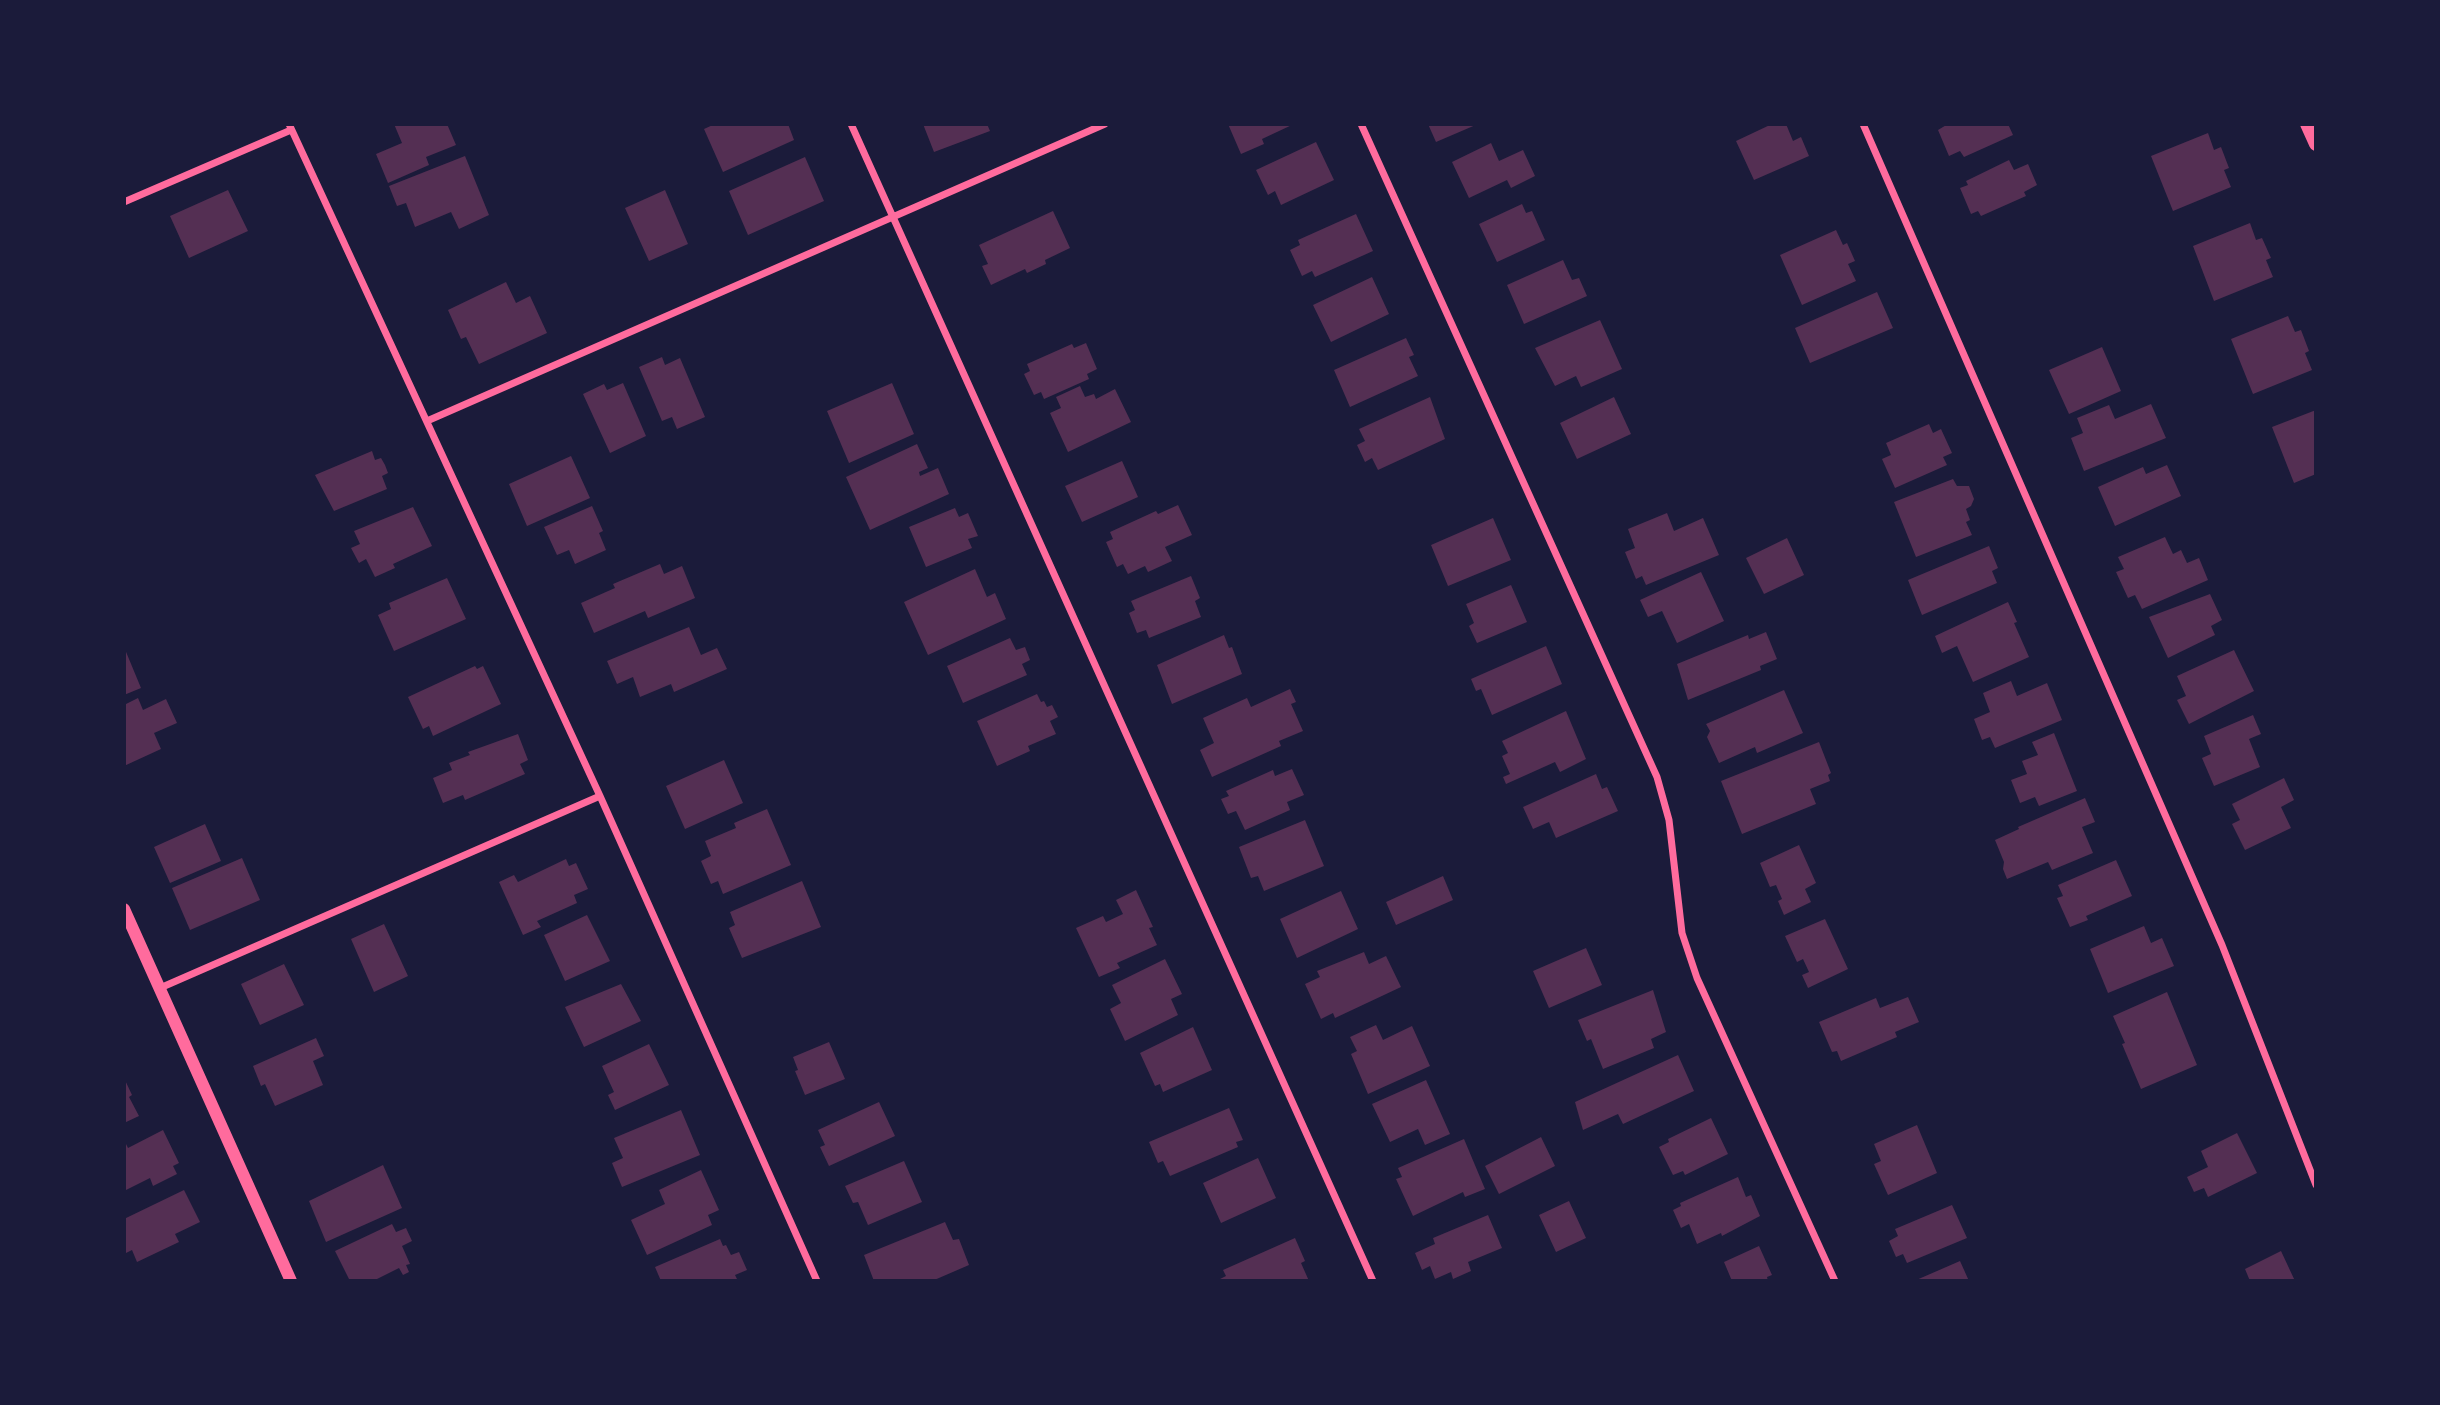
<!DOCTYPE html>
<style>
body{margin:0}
#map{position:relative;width:2440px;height:1405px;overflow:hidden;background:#1b1b3a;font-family:Inter,sans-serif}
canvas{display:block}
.frame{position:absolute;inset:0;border:126px solid #1b1b3a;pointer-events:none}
</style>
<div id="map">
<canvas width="2440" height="1405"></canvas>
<div class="frame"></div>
</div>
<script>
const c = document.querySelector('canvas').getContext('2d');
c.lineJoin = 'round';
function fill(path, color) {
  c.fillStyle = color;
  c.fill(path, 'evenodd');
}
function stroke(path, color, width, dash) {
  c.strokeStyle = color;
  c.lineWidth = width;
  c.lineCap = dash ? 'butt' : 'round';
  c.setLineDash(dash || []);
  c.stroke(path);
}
fill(new Path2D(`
 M394 124H447L456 145 426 157 429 165 388 183 376 154 402 143Z
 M715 124H788L794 140 723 172 704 129Z
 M923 124H987L990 131 934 152Z
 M1228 124H1294L1262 139 1264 144 1241 154Z
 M1428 124H1478L1436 142Z
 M1772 124H1786L1793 141 1801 137 1809 156 1754 180 1736 141Z
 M1948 124H2008L2013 135 1964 157 1960 151 1949 156 1938 130Z
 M2208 133 2214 150 2221 147 2229 168 2224 170 2231 187 2173 211 2151 156Z
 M1316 142 1334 180 1281 205 1275 191 1268 195 1256 170Z
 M1491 143 1499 161 1523 150 1535 176 1511 188 1507 180 1469 198 1452 162Z
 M465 156 489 215 459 229 451 212 415 227 406 203 397 206 389 186Z
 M805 157 824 201 748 235 729 191Z
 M2009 160 2014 170 2028 164 2037 185 2024 192 2026 196 1981 216 1978 211 1971 214 1960 188 1968 185 1966 181Z
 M228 190 248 231 189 258 170 216Z
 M665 190 688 244 649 261 625 208Z
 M1522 204 1526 213 1532 211 1545 240 1497 262 1479 224Z
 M1053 211 1070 248 1045 260 1046 264 1027 273 1025 269 991 285 982 266 988 264 979 245Z
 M1356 214 1373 251 1315 277 1312 271 1302 276 1290 250 1300 245 1298 240Z
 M2250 223 2256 240 2262 238 2271 258 2266 260 2273 277 2214 301 2193 246Z
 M1836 230 1843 245 1847 243 1855 261 1848 264 1856 281 1802 305 1780 255Z
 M1563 260 1572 280 1579 278 1587 296 1524 324 1507 285Z
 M1372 277 1389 314 1331 342 1313 305Z
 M506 282 516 303 530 296 547 333 479 364 466 337 461 339 448 310Z
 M1877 292 1893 328 1810 363 1795 328Z
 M2288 316 2295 332 2301 330 2309 351 2305 353 2312 370 2253 394 2231 339Z
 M1600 320 1622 369 1581 387 1576 376 1555 386 1535 348Z
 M1406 338 1414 355 1409 357 1418 376 1350 407 1334 370Z
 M1086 343 1097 369 1087 374 1089 379 1044 399 1041 392 1034 395 1024 374 1030 371 1027 364 1072 344 1074 348Z
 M2102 347 2121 391 2069 414 2049 370Z
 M662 357 665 365 680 358 705 417 677 429 672 417 662 421 639 367Z
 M623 383 646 436 610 453 583 394 604 384 607 390Z
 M892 383 914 434 849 463 827 411Z
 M1080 386 1085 397 1094 394 1096 399 1115 389 1131 422 1068 452 1050 413 1061 408 1056 397Z
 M1430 397 1445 439 1378 470 1372 458 1365 462 1357 445 1365 441 1359 429Z
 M1614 397 1631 434 1577 459 1560 423Z
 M2151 404 2166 438 2084 471 2071 438 2083 433 2077 418 2109 405 2115 419Z
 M2316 410V474L2294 483 2272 427Z
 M1929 424 1933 433 1941 429 1952 453 1943 457 1947 465 1895 488 1882 459 1891 455 1886 443Z
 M917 444 928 468 919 472 920 476 938 468 949 494 870 530 846 477Z
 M372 451 375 460 381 458 385 465 388 473 382 476 387 489 334 511 315 475Z
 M571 456 590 498 527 526 509 484Z
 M1122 461 1138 497 1082 522 1065 486Z
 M2167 465 2181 496 2115 526 2098 487 2143 467 2146 474Z
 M1953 479 1957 486H1969L1974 499 1971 506 1966 509 1970 520 1966 522 1972 535 1916 557 1894 502Z
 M1178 505 1192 535 1165 547 1172 561 1148 572 1145 566 1128 574 1123 564 1117 567 1106 542 1113 539 1110 532 1156 511 1158 514Z
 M592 506 603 531 599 533 606 550 575 564 569 550 557 555 544 527Z
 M413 507 432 546 393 564 395 568 375 577 366 559 359 563 351 548 360 544 354 531Z
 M955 508 959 517 968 513 978 536 968 539 972 548 926 567 909 527Z
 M1667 513 1674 531 1703 518 1719 555 1646 585 1642 576 1636 579 1625 552 1635 548 1628 529Z
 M1493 518 1511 560 1448 586 1431 545Z
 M2165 537 2173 554 2181 550 2187 563 2199 558 2208 580 2142 609 2135 595 2128 598 2116 572 2124 569 2118 557Z
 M1787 538 1804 575 1764 594 1746 558Z
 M1989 546 1998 568 1992 571 1997 583 1922 615 1908 580Z
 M660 564 664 574 682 566 695 598 648 618 645 611 594 633 581 603 615 588 613 584Z
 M975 569 987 597 995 593 1006 619 928 655 904 602Z
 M1701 572 1724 621 1677 643 1662 611 1648 617 1640 600Z
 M1191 576 1200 598 1195 601 1201 617 1149 638 1146 630 1137 633 1129 613 1135 610 1131 601Z
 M447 578 466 619 394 651 378 615 391 609 389 603Z
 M1511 585 1527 622 1477 643 1469 626 1474 623 1466 604Z
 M2210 594 2222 620 2211 626 2215 635 2168 658 2149 617Z
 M2008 602 2017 622 2014 623 2029 657 1973 682 1957 646 1942 653 1935 636Z
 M689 627 701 655 717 648 727 669 674 692 671 684 640 697 633 677 617 684 607 661Z
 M1766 632 1777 659 1760 666 1761 670 1688 700 1677 664 1748 635 1749 639Z
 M1224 635 1229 648 1232 647 1242 674 1172 704 1157 665Z
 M1010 638 1016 650 1025 647 1030 660 1022 664 1027 675 963 703 947 666Z
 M1546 646 1562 684 1492 715 1481 689 1476 691 1471 679Z
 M124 647 141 688 124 695Z
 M2234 650 2254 691 2189 724 2177 700 2186 696 2177 676Z
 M475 666 477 669 483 666 501 704 433 736 429 726 423 729 408 697Z
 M2011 681 2017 696 2047 683 2062 720 1995 748 1990 737 1982 740 1974 719 1990 712 1983 693Z
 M1290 689 1296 702 1291 704 1303 731 1279 741 1281 746 1212 777 1200 750 1214 743 1203 718 1247 698 1251 707Z
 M1784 690 1803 733 1757 753 1755 747 1719 763 1707 737 1710 731 1706 724Z
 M1037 694 1041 702 1044 701 1047 707 1052 705 1058 717 1050 721 1056 734 1028 746 1030 751 997 766 977 721Z
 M138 698 143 710 166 699 177 723 154 733 161 749 124 766V705Z
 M1566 711 1586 759 1560 772 1555 762 1506 784 1503 777 1510 774 1502 756 1508 753 1502 741Z
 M2253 715 2261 734 2249 739 2260 767 2214 786 2202 758 2211 754 2204 736Z
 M2054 733 2077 791 2039 806 2035 797 2020 803 2011 780 2027 774 2022 761 2038 755 2032 742Z
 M518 734 528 760 520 764 525 774 465 800 463 795 443 803 433 778 452 770 449 763 470 755 468 752Z
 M1819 742 1831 773 1828 775 1830 781 1810 789 1816 804 1742 834 1721 781Z
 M724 760 743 803 685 829 666 786Z
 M1292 769 1304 795 1287 802 1290 810 1245 830 1236 811 1228 814 1221 799 1229 796 1226 791 1273 770 1275 776Z
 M1596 774 1602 789 1607 787 1618 811 1556 838 1549 822 1533 829 1523 807Z
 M2284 778 2294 800 2281 807 2291 828 2245 850 2232 824 2240 820 2232 804Z
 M2085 798 2095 822 2082 827 2093 853 2052 870 2048 862 2007 879 2003 869 2004 862 1995 840 2019 829 2018 827Z
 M767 809 791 865 723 894 718 881 711 884 701 861 711 856 705 841 736 828 734 823Z
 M1305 820 1324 866 1264 891 1258 876 1251 878 1239 847Z
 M205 824 221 861 170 883 154 847Z
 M1799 845 1816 883 1805 889 1811 902 1784 915 1778 901 1782 899 1776 885 1770 887 1760 863Z
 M242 858 260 900 190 930 172 888Z
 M566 859 569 866 576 863 588 889 574 895 577 903 537 921 541 927 523 935 499 882 514 875 518 882Z
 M2116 860 2132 896 2086 916 2088 920 2070 927 2057 898 2063 896 2058 885Z
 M1443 876 1453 900 1396 925 1386 902Z
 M802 881 821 927 742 958 729 928 735 925 730 912Z
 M1136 890 1153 927 1149 928 1157 945 1117 963 1120 968 1099 977 1076 928 1103 916 1106 922 1123 914 1116 900Z
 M1341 891 1358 929 1297 958 1280 919Z
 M587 915 610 961 565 981 544 935Z
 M1825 919 1848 969 1808 988 1802 975 1809 972 1803 959 1797 962 1785 936Z
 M384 924 408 976 374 992 351 939Z
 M2144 926 2151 943 2162 938 2174 966 2108 993 2090 949Z
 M1586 948 1602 985 1549 1008 1533 971Z
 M1364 952 1369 964 1386 956 1401 987 1335 1018 1333 1013 1321 1019 1305 984 1320 977 1317 971Z
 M1165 959 1182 994 1171 999 1178 1015 1125 1041 1110 1009 1121 1003 1112 985Z
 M284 964 304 1005 260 1025 241 984Z
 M621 984 641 1021 584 1047 565 1007Z
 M1653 990 1666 1032 1651 1039 1654 1048 1603 1069 1591 1039 1587 1041 1578 1020Z
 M2167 992 2197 1065 2141 1089 2122 1044 2125 1043 2113 1016Z
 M1908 997 1919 1022 1895 1032 1897 1037 1841 1061 1837 1051 1832 1052 1819 1022 1876 998 1880 1008Z
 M1376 1025 1383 1040 1412 1026 1430 1066 1368 1094 1351 1054 1357 1051 1350 1037Z
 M1193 1027 1212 1070 1163 1092 1160 1084 1155 1086 1140 1053Z
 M316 1038 324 1056 313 1061 323 1085 275 1106 265 1084 261 1086 253 1066Z
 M829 1042 845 1079 805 1095 795 1071 798 1070 793 1057Z
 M649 1044 669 1085 615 1110 608 1095 614 1092 602 1066Z
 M1678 1055 1694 1091 1623 1124 1618 1114 1583 1130 1575 1102Z
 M124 1078 132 1095 129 1097 139 1116 124 1123Z
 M1426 1080 1450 1134 1425 1145 1418 1129 1390 1142 1372 1104Z
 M879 1102 895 1136 829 1166 820 1147 825 1145 818 1130Z
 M1229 1108 1243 1140 1236 1142 1238 1147 1170 1176 1163 1161 1158 1163 1149 1142Z
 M681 1110 700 1155 622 1187 612 1163 623 1158 614 1138Z
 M1711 1118 1728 1154 1685 1175 1683 1171 1673 1175 1659 1147 1669 1142 1668 1139Z
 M1917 1125 1937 1173 1888 1195 1874 1164 1881 1161 1874 1144Z
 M163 1130 179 1163 173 1166 177 1174 153 1186 150 1178 124 1191V1140L128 1148Z
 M2237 1133 2257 1173 2208 1197 2204 1188 2194 1192 2187 1177 2208 1167 2201 1151Z
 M1541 1137 1555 1166 1499 1194 1485 1166Z
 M1464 1139 1485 1189 1465 1197 1463 1192 1413 1216 1396 1179 1402 1177 1398 1168Z
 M1258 1158 1276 1198 1221 1223 1203 1183Z
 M904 1161 922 1202 868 1225 858 1202 853 1203 845 1186Z
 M383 1165 402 1208 326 1242 309 1201Z
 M701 1170 719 1210 708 1215 712 1225 647 1255 631 1220 665 1204 659 1190Z
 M1738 1177 1746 1197 1751 1195 1760 1216 1722 1236 1721 1233 1697 1244 1689 1224 1681 1228 1673 1210 1681 1206 1680 1203Z
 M184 1190 200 1222 175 1234 179 1242 137 1262 132 1250 124 1254V1219Z
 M1569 1201 1586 1238 1556 1252 1539 1215Z
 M1952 1205 1967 1238 1907 1263 1903 1254 1896 1257 1889 1241 1898 1236 1895 1229Z
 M1488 1215 1502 1248 1468 1262 1471 1271 1453 1279 1451 1272 1435 1279 1430 1266 1422 1270 1415 1253 1435 1244 1433 1238Z
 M945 1222 953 1240 959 1239 969 1265 932 1281H874L864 1255Z
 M392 1224 396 1232 406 1228 412 1241 402 1246 410 1264 406 1265 409 1272 403 1275 399 1268 373 1281H350L335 1251Z
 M1295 1238 1305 1261 1301 1263 1309 1281H1216L1226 1276 1223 1270Z
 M720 1239 723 1246 726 1245 731 1255 739 1252 747 1270 735 1275 738 1281H661L655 1267Z
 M1759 1246 1772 1275 1767 1277 1768 1281H1732L1724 1262Z
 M2281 1251 2295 1281H2250L2245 1269Z
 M1960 1261 1969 1281H1914Z`), '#542f53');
stroke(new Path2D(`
 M289 124 600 796 817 1281
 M851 124 1373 1281
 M1361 124 1657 777 1669 820 1682 933 1697 978 1835 1281
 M1863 124 2222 945 2316 1185
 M124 202 291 130
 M427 421 1105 124
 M160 988 600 796`), '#ff6b9d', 7);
stroke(new Path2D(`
 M124 909 291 1281`), '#ff6b9d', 12);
stroke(new Path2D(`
 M2307 124 2316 144`), '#ff6b9d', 14);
</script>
